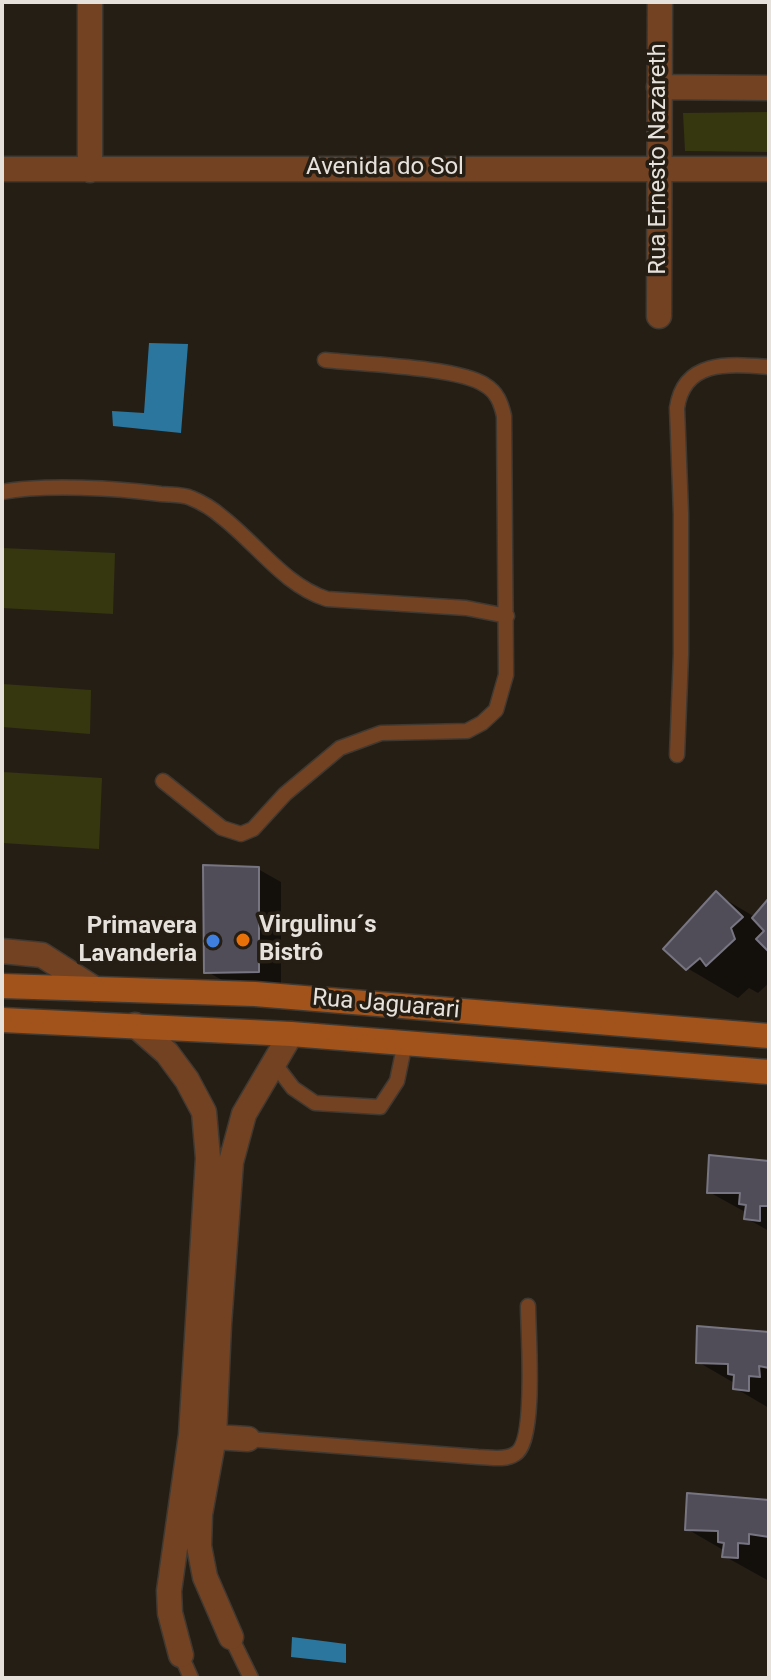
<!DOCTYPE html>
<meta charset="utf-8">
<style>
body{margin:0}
#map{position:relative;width:771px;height:1680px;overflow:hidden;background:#251e15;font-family:Roboto,sans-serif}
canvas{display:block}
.frame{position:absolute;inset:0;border:4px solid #e6e1db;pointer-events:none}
</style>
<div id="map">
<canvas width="771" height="1680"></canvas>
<div class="frame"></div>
</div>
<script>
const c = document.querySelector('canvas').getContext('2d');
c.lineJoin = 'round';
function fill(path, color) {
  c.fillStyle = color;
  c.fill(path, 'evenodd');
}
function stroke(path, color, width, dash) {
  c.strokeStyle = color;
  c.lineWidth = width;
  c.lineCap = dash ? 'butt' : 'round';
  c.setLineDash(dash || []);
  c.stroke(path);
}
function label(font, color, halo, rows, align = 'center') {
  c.font = font + ' Roboto,sans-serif';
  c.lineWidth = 7;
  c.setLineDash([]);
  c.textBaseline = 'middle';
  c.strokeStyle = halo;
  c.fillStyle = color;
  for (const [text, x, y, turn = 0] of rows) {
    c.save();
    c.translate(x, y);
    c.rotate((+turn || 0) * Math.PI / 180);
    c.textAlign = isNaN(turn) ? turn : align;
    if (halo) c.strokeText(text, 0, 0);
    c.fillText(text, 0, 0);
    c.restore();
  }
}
fill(new Path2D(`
 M769 112V152L685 151 683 113Z
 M2 548 115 553 113 614 2 608Z
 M2 684 91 690 90 734 2 727Z
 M2 772 102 778 99 849 2 843Z`), '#36370f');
fill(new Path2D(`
 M149 343 188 344 181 433 113 426 112 411 144 413Z
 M292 1637 346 1644V1663L291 1657Z`), '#2b769f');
fill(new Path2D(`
 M258 869 281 882V984H229L206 971Z
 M716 894 755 917 769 901V983L758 993 749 988 738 998 687 968Z
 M769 1163V1231L746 1218 747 1213 709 1192Z
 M769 1334V1408L735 1388 736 1384 698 1362Z
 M769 1502V1581L724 1556 725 1551 687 1529Z`), '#0007');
const building = new Path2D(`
 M203 865 259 867V972L204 973Z
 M716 891 743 917 731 928 735 939 706 966 700 958 686 970 663 949Z
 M769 898V952L756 939 764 931 752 918Z
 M709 1155 769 1161V1206H760V1221L744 1219 746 1205 739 1204 740 1193H707Z
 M697 1326 769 1332V1368L759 1366 760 1377 749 1376V1391L733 1389 734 1375 728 1374V1364L696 1363Z
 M687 1493 769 1500V1537L749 1534V1544L738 1543V1558L722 1557 724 1543 718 1542V1531L685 1530Z`);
fill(building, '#504c58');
stroke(building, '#787582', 2);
const lane = new Path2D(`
 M2 492C44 484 117 488 161 494 170 495 182 494 191 498 201 502 214 510 222 517 258 545 284 585 327 599L466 608 507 616
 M677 755 681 654V514L677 408C684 359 730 364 769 367
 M163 781 222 828 241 834 253 829 285 794 340 748 381 733 467 731 482 723 496 710 506 675 504 416C501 403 497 392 485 385 459 367 360 364 325 360
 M274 1063 293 1088 315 1103 380 1107 397 1081 405 1043
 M248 1439 478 1457C489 1457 505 1461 515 1454 537 1442 528 1332 528 1306
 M231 1637 251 1678
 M181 1655 191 1678`);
const street = new Path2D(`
 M659 87 769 88
 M2 169H769
 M90 170V2
 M659 316 660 2
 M2 951 42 955 95 989
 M135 1025 167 1053 187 1080 204 1112 208 1158 191 1435 169 1591 170 1613 181 1655
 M197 1436 248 1439
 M231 1637 205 1577 199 1546 200 1514 214 1437 219 1324 231 1162 244 1114 291 1034`);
const secondary = new Path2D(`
 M2 986 255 994 769 1036
 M2 1020 291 1034 769 1072`);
stroke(lane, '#403931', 17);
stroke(street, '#403931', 27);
stroke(secondary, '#403931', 27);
stroke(lane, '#734223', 14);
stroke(street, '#734223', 24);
stroke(secondary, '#a1531b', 24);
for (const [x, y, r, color] of [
 [243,940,8,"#e8710a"],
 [213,941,8,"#3f7fe0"]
]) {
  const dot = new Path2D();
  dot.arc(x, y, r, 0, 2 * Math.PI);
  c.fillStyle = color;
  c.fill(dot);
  stroke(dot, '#251e15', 3);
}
label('24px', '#e6e1db', '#251e15', [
 ["Rua Ernesto Nazareth",659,159,-90],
 ["Avenida do Sol",385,168],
 ["Rua Jaguarari",386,1005,5]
]);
label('bold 24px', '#e6e1db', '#251e15', [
 ["Virgulinu´s",259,926],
 ["Bistrô",259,954],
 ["Primavera",197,927,"right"],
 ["Lavanderia",197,955,"right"]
], 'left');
</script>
